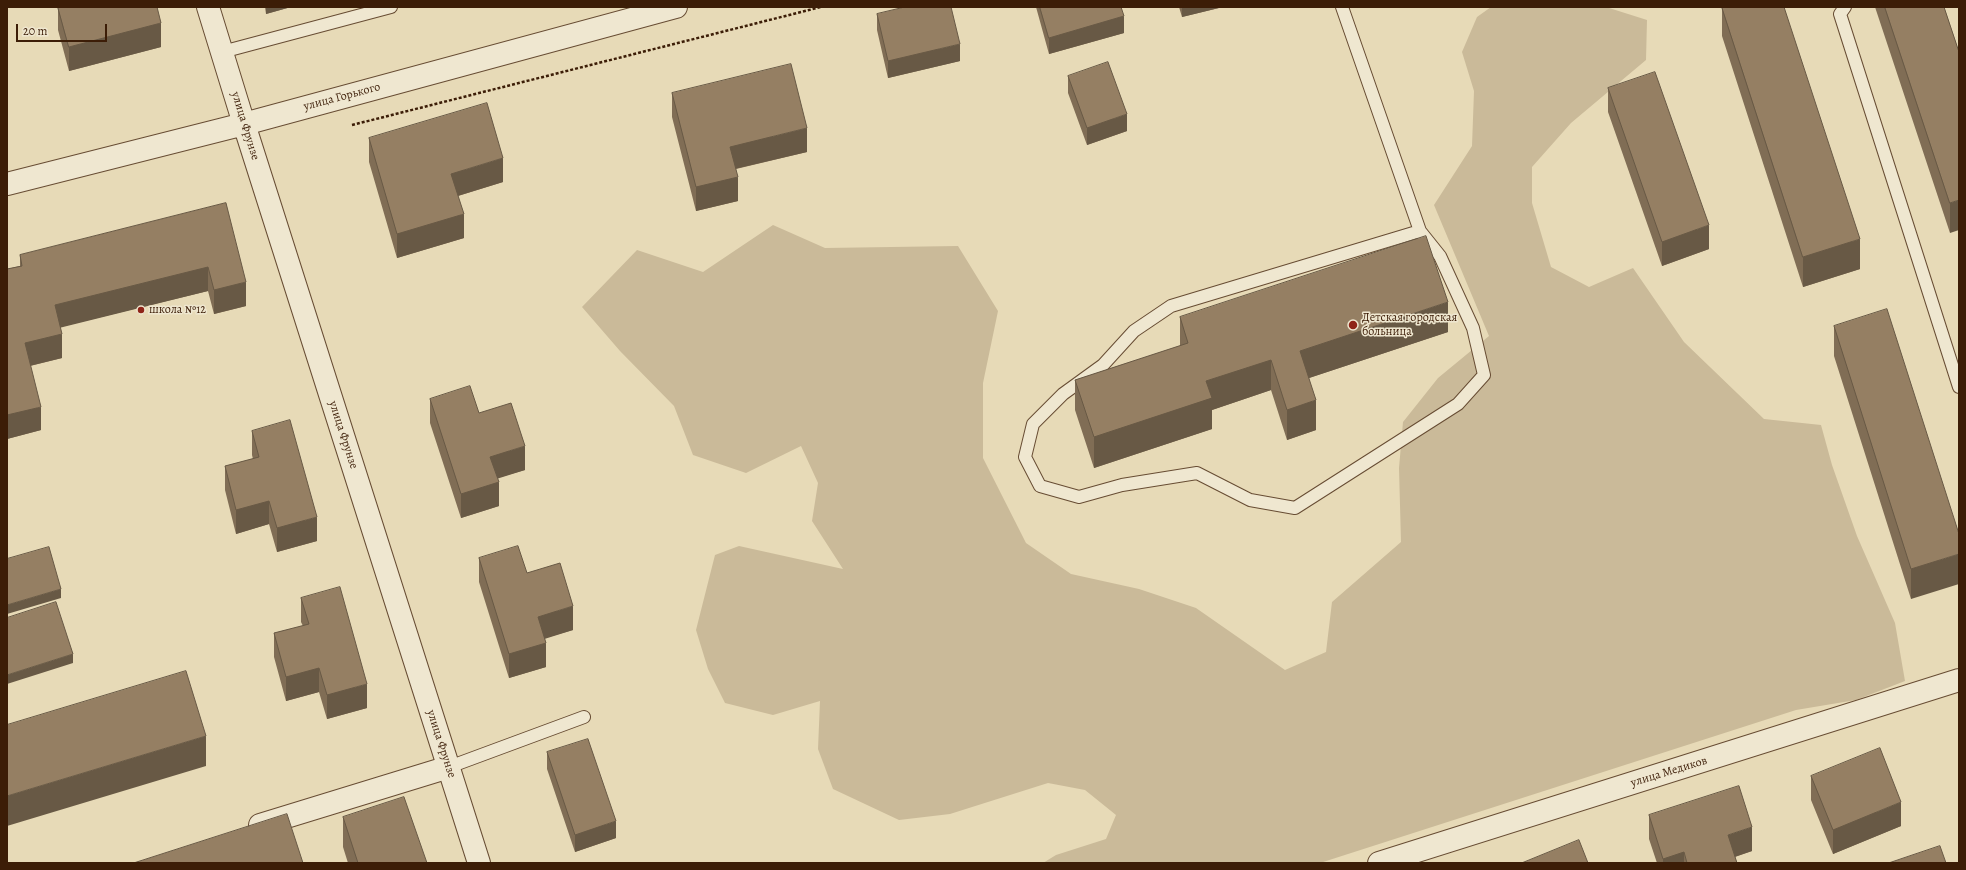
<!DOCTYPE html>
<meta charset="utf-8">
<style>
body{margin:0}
#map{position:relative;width:1966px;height:870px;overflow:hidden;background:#e7dab7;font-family:Alegreya,serif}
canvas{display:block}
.frame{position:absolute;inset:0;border:8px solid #3c1d07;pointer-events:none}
.scale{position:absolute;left:16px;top:24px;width:91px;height:18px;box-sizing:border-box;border:2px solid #3c1d07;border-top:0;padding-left:5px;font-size:12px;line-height:14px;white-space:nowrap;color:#3c1d07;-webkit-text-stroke:3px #efe7d0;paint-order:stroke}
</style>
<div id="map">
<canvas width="1966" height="870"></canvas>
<div class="frame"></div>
<div class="scale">20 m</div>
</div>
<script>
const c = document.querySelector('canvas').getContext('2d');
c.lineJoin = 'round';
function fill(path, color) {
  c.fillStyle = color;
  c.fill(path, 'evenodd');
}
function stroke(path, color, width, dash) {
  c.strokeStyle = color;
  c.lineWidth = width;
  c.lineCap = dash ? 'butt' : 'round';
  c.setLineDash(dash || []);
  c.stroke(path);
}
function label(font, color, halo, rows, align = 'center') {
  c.font = font + ' Alegreya,serif';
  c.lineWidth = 3;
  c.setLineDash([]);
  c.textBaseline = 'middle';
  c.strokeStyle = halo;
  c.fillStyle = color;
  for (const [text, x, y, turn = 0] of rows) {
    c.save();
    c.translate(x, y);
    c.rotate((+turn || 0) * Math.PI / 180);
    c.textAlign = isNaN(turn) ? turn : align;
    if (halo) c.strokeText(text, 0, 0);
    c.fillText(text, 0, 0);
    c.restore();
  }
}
fill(new Path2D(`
 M1491 7H1606L1647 20 1646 60 1571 123 1532 167V203L1551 267 1589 287 1633 268 1684 342 1764 419 1821 425 1832 465 1857 536 1895 623 1905 681 1856 700 1796 710 1320 863H1043L1056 855 1106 839 1116 815 1085 790 1048 783 950 814 899 820 833 789 818 749 820 701 773 715 725 703 708 669 696 630 715 555 739 546 843 569 812 521 818 483 801 446 746 473 693 455 674 406 620 351 582 307 637 250 703 272 773 225 825 248 958 246 998 311 983 383V458L1026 543 1071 574 1139 589 1196 608 1285 670 1326 652 1332 602 1401 542 1399 468 1403 422 1438 378 1489 336 1434 205 1472 146 1474 91 1462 52 1477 17Z`), '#caba99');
const service = new Path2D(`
 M1342 7 1420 231 1440 256 1473 328 1484 375 1458 404 1295 508 1250 500 1197 473 1122 485 1079 497 1040 486 1025 457 1033 424 1063 394 1103 365 1134 331 1171 306 1420 231
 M1845 7 1840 14 1959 387
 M222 52 391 7
 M449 767 584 717`);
const minor = new Path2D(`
 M208 7 244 124
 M260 825 449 767`);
const tertiary = new Path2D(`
 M244 124 479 863
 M7 184 244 124 676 7
 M1379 863 1959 680`);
stroke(service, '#674c33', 14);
stroke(minor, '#674c33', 24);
stroke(tertiary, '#674c33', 24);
stroke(new Path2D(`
 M352 125 821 7`), '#3c1d07', 2.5, [3, 2]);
stroke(service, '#efe7d0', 12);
stroke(minor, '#efe7d0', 22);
stroke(tertiary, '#efe7d0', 22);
fill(new Path2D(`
 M58 7H157L161 47 69 71 58 30Z
 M265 7H291L266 14Z
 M1036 7H1121L1124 33 1049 54Z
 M1179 7H1223L1182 17Z
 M1722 7H1784L1860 269 1803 287 1722 36Z
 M1875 7H1944L1959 52 1950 233Z
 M877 14 960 61 888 78 877 30Z
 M1068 76 1127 131 1087 145 1068 93Z
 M1608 88 1709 249 1662 266 1608 112Z
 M672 93 807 152 736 169 738 201 696 211 672 117Z
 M369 138 503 182 458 196 464 238 397 258 369 162Z
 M226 203 246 306 214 314 208 291 60 327 62 358 30 366 41 430 7 439V269L20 266V255Z
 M1180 317 1448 332 1309 378 1316 430 1287 440 1271 390 1212 410V429L1094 468 1075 410V380L1180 346Z
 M1834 326 1959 534 1911 599 1834 356Z
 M430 399 479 413 525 470 497 478 499 506 461 518 430 423Z
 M252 431 317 541 277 552 269 524 236 534 225 490V466L253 459 252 455Z
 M479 558 527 573 573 630 545 638 546 667 509 678 479 582Z
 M301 598 367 708 327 719 319 692 286 701 274 657V633L303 626 301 622Z
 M547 752 616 838 575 852 547 769Z
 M1811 776 1901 826 1833 854 1811 800Z
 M1649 815 1752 851 1735 857 1737 863H1657L1649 839Z
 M343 817 427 863H348L343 847Z`), '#806d55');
fill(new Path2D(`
 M266 7H291L266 14Z
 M1182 7H1223L1182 17Z
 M1124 16V33L1049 54V38Z
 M161 23V47L69 71V47Z
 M960 44V61L888 78V61Z
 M1127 114V131L1087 145V128Z
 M807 128V152L730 170V147Z
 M503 158V182L451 198V174Z
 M738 177V201L696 211V187Z
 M1959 200V230L1950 233V203Z
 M464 214V238L397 258V234Z
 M1709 225V249L1662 266V242Z
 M1860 239V269L1803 287V257Z
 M208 267V291L55 329V305Z
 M246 282V306L214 314V290Z
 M1448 302V332L1300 381V351Z
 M62 334V358L25 367V343Z
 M1271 360V390L1212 410V429L1094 468V437L1206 381Z
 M1316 400V430L1287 440V410Z
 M41 407V430L7 439V415Z
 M525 446V470L490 481V457Z
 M499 482V506L461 518V494Z
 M269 501V524L236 534V510Z
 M317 517V541L277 552V528Z
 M1959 554V584L1911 599V569Z
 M61 589V598L7 614V605Z
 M573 606V630L538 641V617Z
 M546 643V667L509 678V654Z
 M73 654V663L7 684V675Z
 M319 668V692L286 701V677Z
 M367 684V708L327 719V695Z
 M206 736V766L7 826V796Z
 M1901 802V826L1833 854V830Z
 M616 821V838L575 852V835Z
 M1752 827V851L1728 859V835Z
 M1684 852V863H1663V859Z`), '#685945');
const building = new Path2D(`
 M58 7H157L161 23 69 47Z
 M905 7H951L960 44 888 61 877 14Z
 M1040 7H1121L1124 16 1049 38Z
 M1722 7H1784L1860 239 1803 257Z
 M1885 7H1944L1959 52V200L1950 203Z
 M1108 62 1127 114 1087 128 1068 76Z
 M791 64 807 128 730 147 738 177 696 187 672 93Z
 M1655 72 1709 225 1662 242 1608 88Z
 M487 103 503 158 451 174 464 214 397 234 369 138Z
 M226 203 246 282 214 290 208 267 55 305 62 334 25 343 41 407 7 415V269L22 266 20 255Z
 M1426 236 1448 302 1300 351 1316 400 1287 410 1271 360 1206 381 1212 398 1094 437 1075 380 1188 343 1180 317Z
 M1887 309 1959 534V554L1911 569 1834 326Z
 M470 386 479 413 511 403 525 446 490 457 499 482 461 494 430 399Z
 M290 420 317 517 277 528 269 501 236 510 225 466 259 457 252 431Z
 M518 546 527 573 560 563 573 606 538 617 546 643 509 654 479 558Z
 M49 547 61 589 7 605V559Z
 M340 587 367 684 327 695 319 668 286 677 274 633 309 624 301 598Z
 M56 602 73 654 7 675V618Z
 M186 671 206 736 7 796V725Z
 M588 739 616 821 575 835 547 752Z
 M1880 748 1901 802 1833 830 1811 776Z
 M1739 786 1752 827 1728 835 1737 863H1687L1684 852 1663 859 1649 815Z
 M404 797 427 863H358L343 817Z
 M287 814 303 863H134Z
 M1579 840 1588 863H1522Z
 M1940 846 1946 863H1889Z`);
fill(building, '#957f63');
stroke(building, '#685945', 1);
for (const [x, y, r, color] of [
 [141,310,4,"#8f2418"],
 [1353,325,5,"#8f2418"]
]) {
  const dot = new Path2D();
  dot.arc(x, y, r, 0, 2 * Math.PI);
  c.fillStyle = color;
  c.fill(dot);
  stroke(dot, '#efe7d0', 1.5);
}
label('12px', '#3c1d07', '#efe7d0', [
 ["улица Горького",342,97,-15],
 ["улица Фрунзе",245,126,73],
 ["улица Фрунзе",343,435,72],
 ["улица Фрунзе",441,744,72],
 ["улица Медиков",1669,772,-17]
]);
label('12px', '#3c1d07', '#efe7d0', [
 ["школа №12",149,310],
 ["Детская городская",1362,318],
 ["больница",1362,332]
], 'left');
</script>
